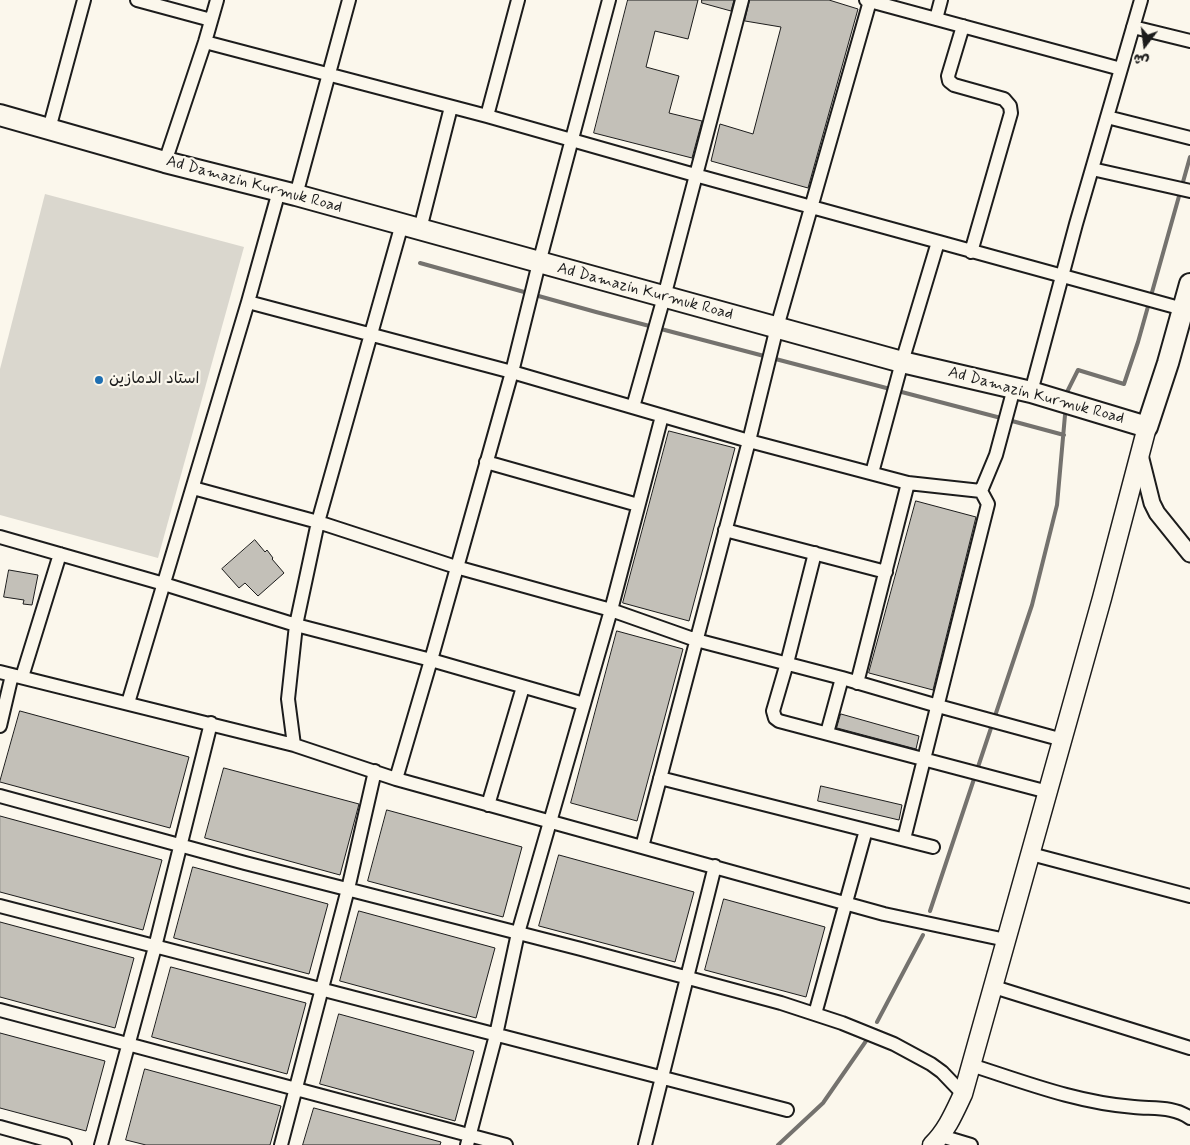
<!DOCTYPE html>
<meta charset="utf-8">
<style>
body{margin:0}
#map{position:relative;width:1190px;height:1145px;overflow:hidden;background:#fbf7ec;font-family:Mynerve,"Playpen Sans Arabic",sans-serif}
canvas{display:block}
.north{position:absolute;left:1120px;top:20px;width:50px;height:50px;-webkit-text-stroke:4px #fbf7ec;paint-order:stroke;rotate:195deg;font-size:14px;font-weight:700;line-height:20px;text-align:center;color:#1c1c1c}
.north::after{content:'';display:block;margin:auto;width:18px;height:22px;background:#1c1c1c;clip-path:polygon(50% 0,100% 100%,50% 72%,0 100%)}
</style>
<div id="map">
<canvas width="1190" height="1145"></canvas>
<div class="north">ش</div>
</div>
<script>
const c = document.querySelector('canvas').getContext('2d');
c.lineJoin = 'round';
function fill(path, color) {
  c.fillStyle = color;
  c.fill(path, 'evenodd');
}
function stroke(path, color, width, dash) {
  c.strokeStyle = color;
  c.lineWidth = width;
  c.lineCap = dash ? 'butt' : 'round';
  c.setLineDash(dash || []);
  c.stroke(path);
}
function label(font, color, halo, rows, align = 'center') {
  c.font = font + ' Mynerve,"Playpen Sans Arabic",sans-serif';
  c.lineWidth = 4.5;
  c.setLineDash([]);
  c.textBaseline = 'middle';
  c.strokeStyle = halo;
  c.fillStyle = color;
  for (const [text, x, y, turn = 0] of rows) {
    c.save();
    c.translate(x, y);
    c.rotate((+turn || 0) * Math.PI / 180);
    c.textAlign = isNaN(turn) ? turn : align;
    if (halo) c.strokeText(text, 0, 0);
    c.fillText(text, 0, 0);
    c.restore();
  }
}
fill(new Path2D(`
 M45 194 244 247 158 558 0 515V369Z`), '#dad7ce');
stroke(new Path2D(`
 M420 263 596 312 1001 418
 M1067 392 1078 370 1124 384 1138 342 1190 157
 M1012 421 1064 435
 M930 911 1032 605 1057 505 1065 415
 M877 1022 923 935
 M778 1145 823 1103 866 1041`), '#74726e', 4);
const building = new Path2D(`
 M628 0H698L688 39 655 31 646 67 679 76 669 113 702 121 692 158 594 133Z
 M702 0H734L731 11 702 3Z
 M750 0H829L858 9 808 188 711 161 720 124 753 134 781 27 745 21Z
 M669 431 735 448 689 621 623 603Z
 M916 501 976 517 933 690 869 673Z
 M255 540 265 552 267 550 273 558 272 559 284 573 258 596 245 583 239 588 222 569Z
 M9 570 38 575 32 605 23 604 24 600 4 597Z
 M617 631 683 649 637 821 571 803Z
 M20 711 189 757 170 828 0 782Z
 M841 714 919 736 916 749 837 728Z
 M224 768 359 804 340 875 205 838Z
 M821 786 902 805 899 820 818 801Z
 M387 810 522 847 503 917 368 881Z
 M0 816 162 860 143 930 0 892Z
 M559 855 694 892 675 962 539 926Z
 M193 867 328 904 309 974 174 938Z
 M724 899 825 927 806 997 705 970Z
 M359 911 495 948 476 1018 340 981Z
 M0 922 134 958 115 1028 0 997Z
 M171 967 306 1003 287 1074 152 1037Z
 M339 1014 474 1051 455 1121 320 1084Z
 M0 1033 105 1061 86 1131 0 1108Z
 M145 1069 281 1106 270 1145H146L126 1140Z
 M314 1108 441 1142 440 1145H303Z`);
fill(building, '#c3c0b8');
stroke(building, '#1c1c1c', 1);
const minor = new Path2D(`
 M137 0 211 20
 M866 0 1121 69
 M936 19 941 0
 M963 26 948 76 949 81 954 85 1004 99 1010 106 1011 113 971 252
 M1133 27 1190 41
 M205 42 487 116 695 175 1183 309
 M487 116 518 0
 M1107 117 1190 138
 M49 129 84 0
 M165 162 205 42 217 0
 M1092 169 1190 191
 M296 195 349 0
 M420 229 451 107
 M248 302 512 372 749 441 908 483 981 491
 M1031 392 1076 224 1141 0
 M633 407 664 297 742 0
 M486 462 638 505
 M872 473 902 362 938 242
 M193 488 318 522 456 567 611 610 696 640 842 678 938 706 1063 740
 M725 530 886 572
 M0 537 164 584 296 625 431 660 584 704
 M815 553 787 663 773 711 775 718 779 721 1048 792
 M0 672 294 745 396 779 884 914 1006 940
 M22 677 60 554
 M857 683 908 483
 M128 703 248 302 279 191
 M0 726 12 675
 M827 733 842 678
 M294 745 288 699 296 625 318 522 402 224
 M660 778 933 847
 M396 779 431 660 512 372 539 263 609 0
 M0 796 245 863 581 949 781 1003 842 1023 894 1044 931 1064 942 1072 963 1094
 M488 805 523 687
 M904 839 988 504 981 491 996 455 1014 388
 M642 847 749 441 777 327 870 1
 M1031 854 1190 896
 M0 906 787 1110
 M994 987 1190 1048
 M0 1010 506 1145
 M815 1014 866 830
 M971 1065C1024 1082 1078 1103 1134 1107 1153 1109 1174 1106 1190 1118
 M0 1127 65 1145
 M941 1136 971 1145
 M101 1145 155 947 211 723
 M281 1145 348 889 375 771
 M467 1145 496 1035 518 933 611 610 662 416
 M645 1145 715 866`);
const tertiary = new Path2D(`
 M1140 455 1152 503 1157 513 1190 554`);
const secondary = new Path2D(`
 M932 1145C947 1130 954 1113 963 1094L1102 598 1147 427`);
const trunk = new Path2D(`
 M0 115 165 162 296 195 902 362 1031 392 1147 427 1168 363 1190 284`);
stroke(minor, '#1c1c1c', 16);
stroke(tertiary, '#1c1c1c', 19);
stroke(secondary, '#1c1c1c', 21);
stroke(trunk, '#1c1c1c', 24);
stroke(minor, '#fbf7ec', 12);
stroke(tertiary, '#fbf7ec', 15);
stroke(secondary, '#fbf7ec', 18);
stroke(trunk, '#fbf7ec', 20);
for (const [x, y, r, color] of [
 [99,380,5,"#1f6fb2"]
]) {
  const dot = new Path2D();
  dot.arc(x, y, r, 0, 2 * Math.PI);
  c.fillStyle = color;
  c.fill(dot);
  stroke(dot, '#fbf7ec', 2);
}
label('16px', '#1c1c1c', '#fbf7ec', [
 ["Ad Damazin Kurmuk Road",254,185,15],
 ["Ad Damazin Kurmuk Road",645,292,15],
 ["Ad Damazin Kurmuk Road",1036,396,15]
]);
label('16px', '#1c1c1c', '#fbf7ec', [
 ["استاد الدمازين",109,380]
], 'left');
</script>
